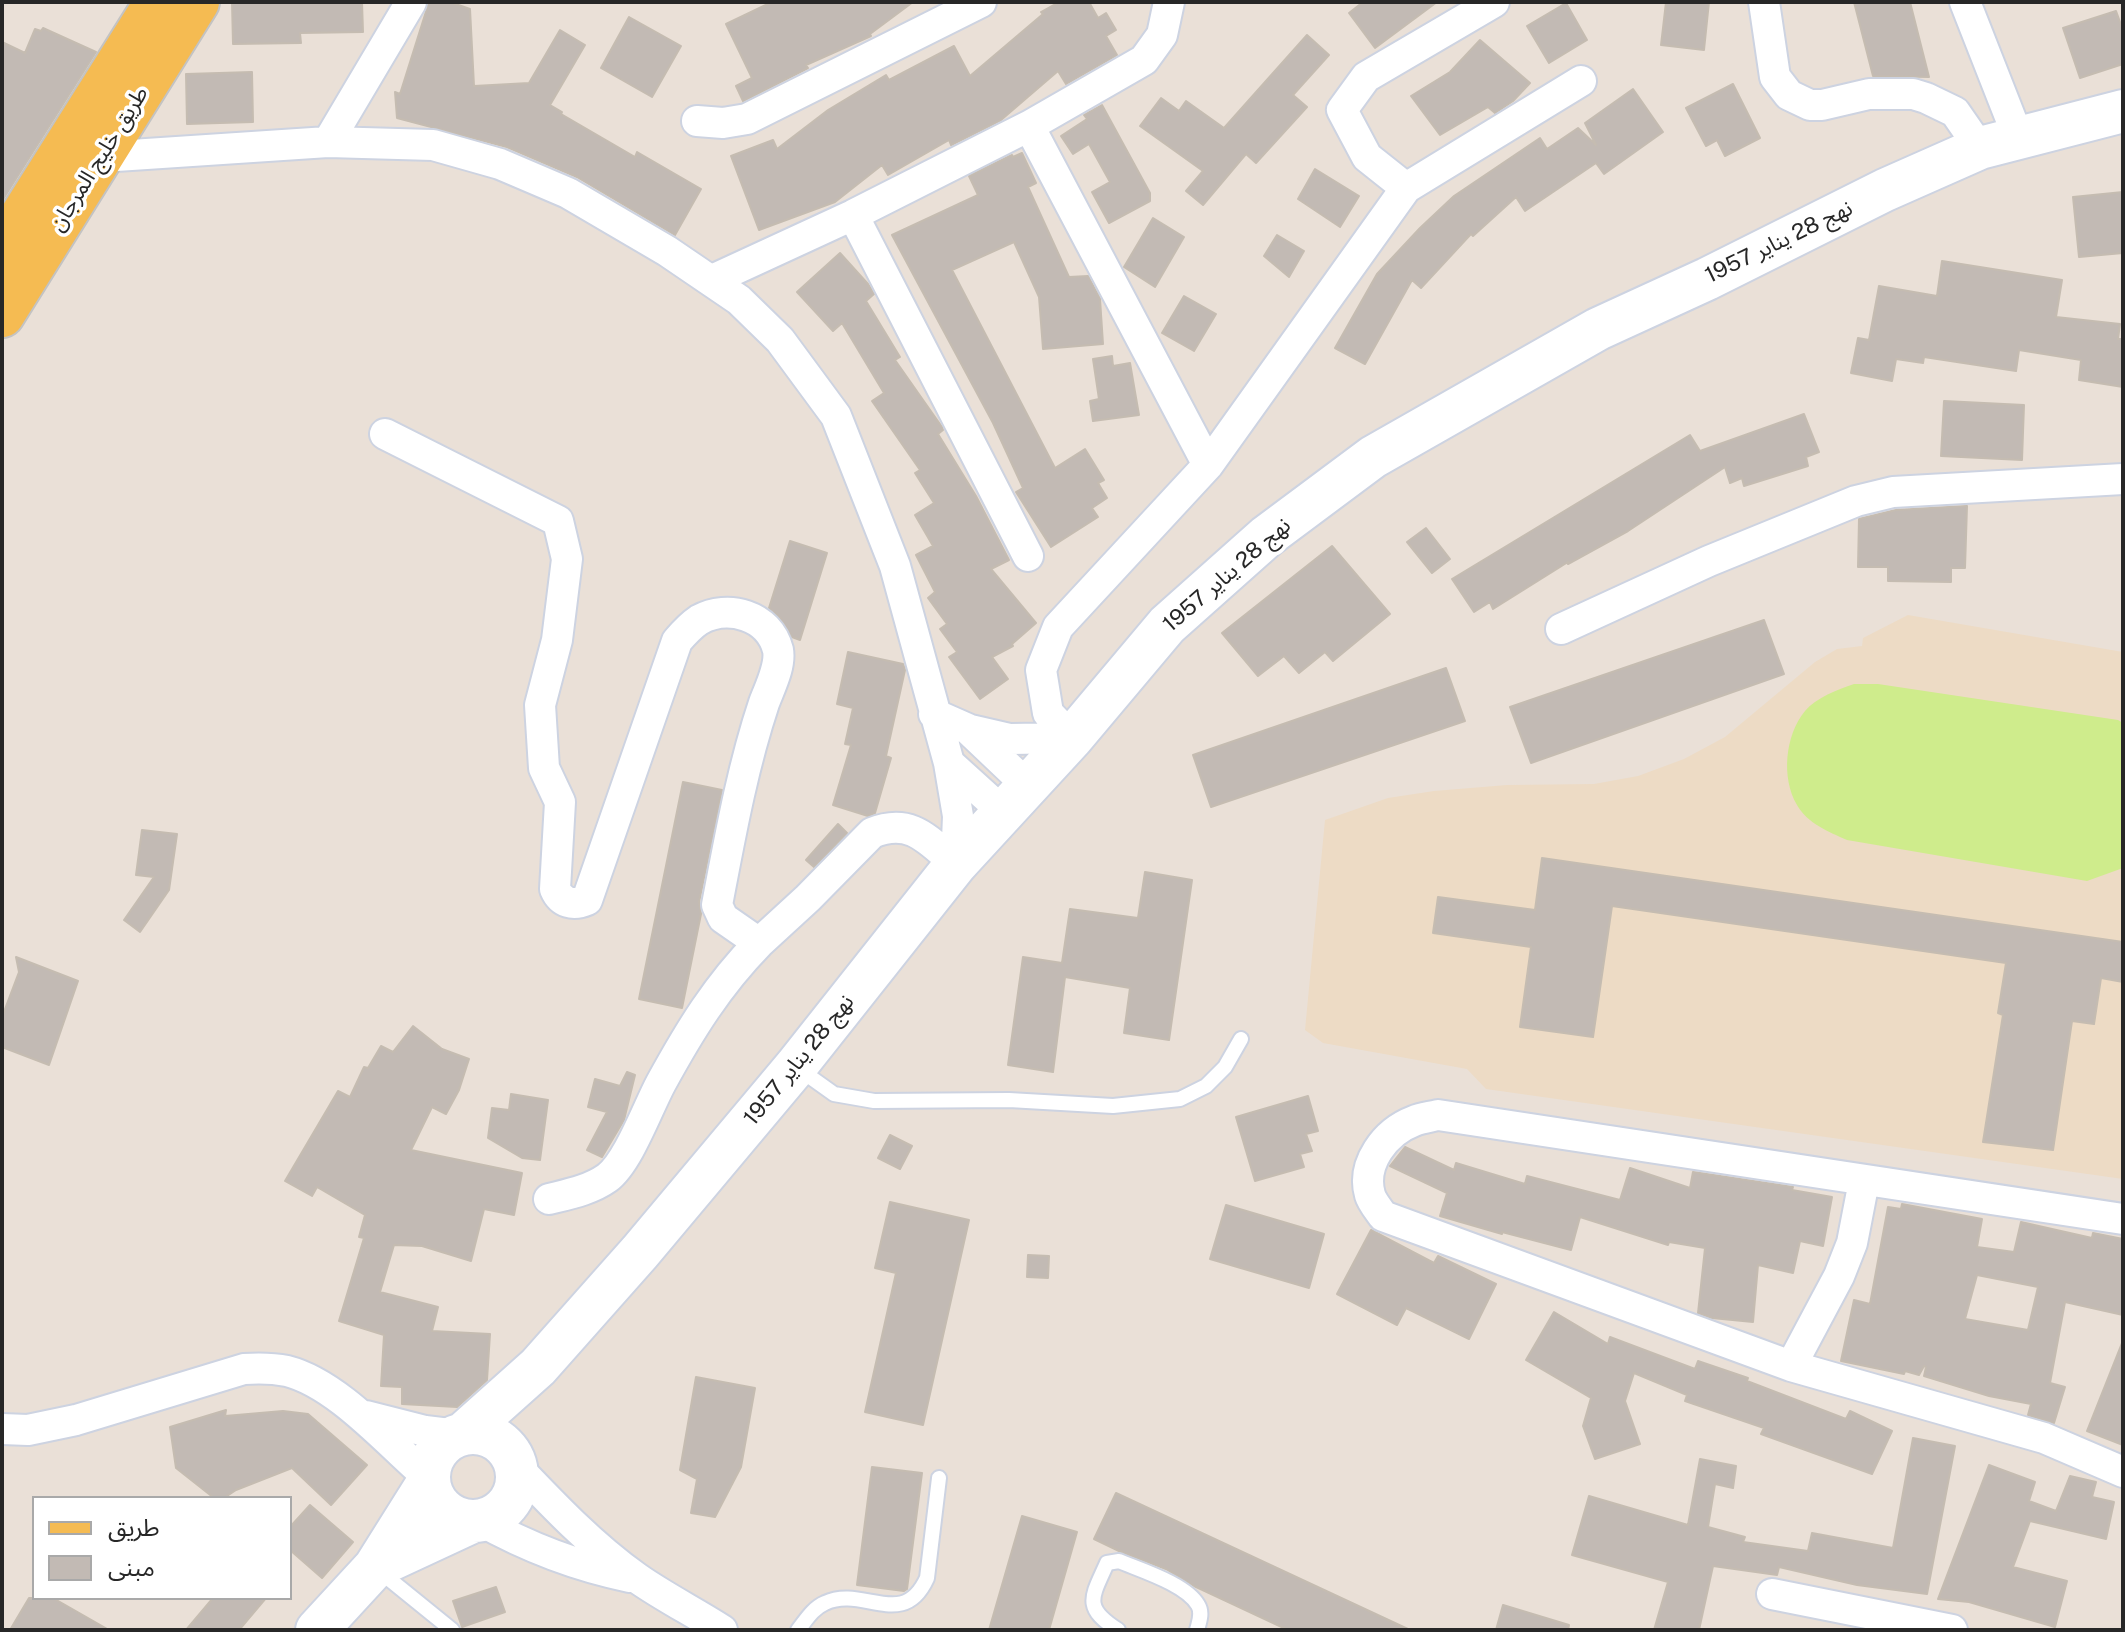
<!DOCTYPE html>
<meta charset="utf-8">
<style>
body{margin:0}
#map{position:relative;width:2125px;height:1632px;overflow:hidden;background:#eae0d7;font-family:"Public Sans","Noto Sans Arabic",sans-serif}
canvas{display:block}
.frame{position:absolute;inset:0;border:4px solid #272727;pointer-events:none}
.legend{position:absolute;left:32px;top:1496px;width:260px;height:104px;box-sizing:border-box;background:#fff;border:2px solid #a9a9a9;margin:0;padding:10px 14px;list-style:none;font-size:24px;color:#272727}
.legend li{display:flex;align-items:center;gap:16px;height:40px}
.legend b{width:40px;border:2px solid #a9a9a9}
</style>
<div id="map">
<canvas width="2125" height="1632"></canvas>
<div class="frame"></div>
<ul class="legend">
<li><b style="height:10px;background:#f5bb52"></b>طريق</li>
<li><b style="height:22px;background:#c2bab4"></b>مبنى</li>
</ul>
</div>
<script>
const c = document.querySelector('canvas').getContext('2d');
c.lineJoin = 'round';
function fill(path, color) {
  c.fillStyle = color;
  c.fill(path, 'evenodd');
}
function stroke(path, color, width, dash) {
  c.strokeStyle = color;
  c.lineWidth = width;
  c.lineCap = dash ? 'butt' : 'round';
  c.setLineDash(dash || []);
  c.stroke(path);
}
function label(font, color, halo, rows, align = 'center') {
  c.font = font + ' "Public Sans","Noto Sans Arabic",sans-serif';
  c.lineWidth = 7;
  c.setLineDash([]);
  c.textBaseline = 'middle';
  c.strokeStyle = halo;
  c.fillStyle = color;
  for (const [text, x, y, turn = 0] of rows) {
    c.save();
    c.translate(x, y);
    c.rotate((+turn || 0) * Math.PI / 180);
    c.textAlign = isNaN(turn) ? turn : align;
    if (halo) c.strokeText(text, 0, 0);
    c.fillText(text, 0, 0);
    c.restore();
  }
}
fill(new Path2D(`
 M1908 615 2123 652V1179L1486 1089 1467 1069 1323 1043 1305 1030 1325 820 1388 798 1434 791 1507 785 1594 784 1638 776 1684 759 1725 737 1815 662 1837 649 1862 646 1863 638Z`), '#eddbc5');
fill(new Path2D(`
 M1854 684H1878L2118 720 2123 723V868L2087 881 1847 840C1829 832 1807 823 1797 805 1781 778 1785 735 1805 711 1817 697 1837 690 1854 684Z`), '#cfec8c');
const building = new Path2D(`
 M232 2H362L363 32 300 33 301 43 233 44Z
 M429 2H450L470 9 474 86 529 83 560 30 585 45 550 105 562 112 561 114 635 157 637 152 701 189 675 235 577 177 507 147 397 118 395 92 400 94Z
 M772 2H913L870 34 871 36 806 65 808 68 743 101 736 86 752 78 726 24Z
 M1059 2H1089L1098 18 1106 13 1116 30 1106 36 1117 55 1066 84 1058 71 1001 120 951 145 949 140 888 175 882 165 835 202 759 230 731 156 773 140 777 149 828 110 886 75 889 80 954 46 970 76 1043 14 1041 12Z
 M1363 2H1437L1375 48 1349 13Z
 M1666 2H1709L1704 50 1661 45Z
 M1854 2H1910L1929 77 1873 76Z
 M1566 3 1587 40 1549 63 1527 26Z
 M2116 11 2123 30V64L2080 78 2063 28Z
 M629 17 681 46 652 97 601 68Z
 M43 28 96 52 2 201V42L25 53 35 29 41 31Z
 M1307 35 1329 55 1293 95 1307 107 1256 163 1246 154 1203 205 1186 191 1203 171 1140 126 1161 98 1179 111 1186 101 1224 128Z
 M1480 40 1530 83 1513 101 1495 113 1488 107 1440 135 1411 96 1450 72Z
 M252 72 253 122 187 124 186 74Z
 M1733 84 1760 138 1725 156 1717 140 1706 146 1686 108Z
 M1633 89 1663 132 1604 174 1596 163 1525 211 1516 197 1473 236 1471 234 1421 288 1412 280 1365 364 1335 348 1377 274 1420 228 1454 196 1540 138 1547 149 1578 128 1596 145 1585 123Z
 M1102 105 1150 193V201L1109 223 1092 192 1110 182 1089 144 1073 154 1061 136 1087 119 1084 115Z
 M1022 153 1036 183 1028 187 1069 277 1088 276 1100 299 1103 344 1043 349 1039 297 1014 242 952 270 1055 468 1085 449 1104 480 1098 483 1107 498 1092 508 1098 517 1051 547 1016 492 1023 488 993 423 892 235 978 195 969 176 1012 155 1013 157Z
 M1315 169 1359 196 1340 227 1298 199Z
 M2123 192V253L2079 257 2073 197Z
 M1153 218 1184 237 1155 287 1124 267Z
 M1277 235 1304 251 1289 277 1264 256Z
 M840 253 868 284 874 294 866 301 900 357 895 360 942 427 943 430 938 434 976 496 1009 560 991 569 1036 623 1012 644 1013 646 992 657 1008 679 980 699 949 657 957 652 940 629 947 624 928 598 935 592 916 555 933 546 915 515 934 503 915 473 920 470 872 401 884 393 842 323 833 331 797 292Z
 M1942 261 2062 280 2056 317 2120 324 2118 339H2123V387L2079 380 2081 360 2019 350 2016 371 1924 357 1923 363 1896 359 1892 381 1851 373 1858 338 1869 340 1879 286 1937 296Z
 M1184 296 1216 314 1194 351 1162 333Z
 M1112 356 1113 366 1130 363 1139 415 1093 421 1090 401 1099 399 1093 359Z
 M1944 401 2024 405 2022 460 1941 456Z
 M1804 414 1819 452 1806 457 1808 466 1744 486 1742 478 1730 483 1725 467 1628 531 1568 564V562L1493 609 1490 602 1474 612 1452 579 1690 435 1700 451Z
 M1967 506 1965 568H1951V582L1888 581V567H1858L1859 519 1896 510Z
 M1426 528 1450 559 1432 573 1407 542Z
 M790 541 827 553 800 640 792 637 780 618 769 608Z
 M1332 546 1390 614 1333 661 1325 652 1299 673 1284 656 1258 676 1222 633Z
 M1764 620 1784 674 1531 763 1510 707Z
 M848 652 903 664 905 670 886 756 891 758 875 813 868 816 833 805 851 745 845 744 853 708 837 704Z
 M1446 668 1465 721 1211 807 1193 755Z
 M683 782 722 790 699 902 701 914 682 1008 639 999Z
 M838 824 847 833 814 867 806 860Z
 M142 830 177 834 169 890 140 932 124 920 154 877 136 875Z
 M1542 858 2123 942V982L2101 978 2094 1024 2072 1021 2053 1150 1983 1142 2003 1015 1998 1013 2006 963 1612 906 1593 1037 1520 1027 1531 947 1433 933 1438 897 1535 910Z
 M1145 872 1192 880 1169 1040 1124 1033 1130 988 1065 977 1053 1072 1008 1065 1023 957 1062 963 1070 909 1138 918Z
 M16 957 78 981 49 1065 2 1047V1017L19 972Z
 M413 1026 442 1049 469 1059 459 1090 446 1114 432 1107 411 1150 522 1173 514 1215 484 1209 471 1261 422 1246 394 1245 380 1292 438 1307 432 1331 490 1334 487 1380 457 1407 402 1404V1387L381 1386 384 1335 339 1321 364 1238 359 1237 365 1215 317 1187 312 1196 285 1181 338 1091 350 1097 364 1067 368 1068 381 1046 393 1052Z
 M627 1072 635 1075 624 1120 602 1157 587 1150 607 1112 588 1107 595 1079 620 1086Z
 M511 1094 548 1100 540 1160 522 1158 488 1138 492 1108 509 1110Z
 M1308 1096 1318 1131 1306 1134 1312 1151 1300 1154 1304 1167 1255 1181 1236 1117Z
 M890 1135 912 1146 900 1169 878 1158Z
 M1405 1147 1454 1170 1456 1163 1525 1184 1527 1176 1620 1200 1630 1168 1690 1188 1693 1172 1793 1187 1792 1190 1832 1197 1823 1246 1800 1241 1793 1273 1758 1265 1753 1322 1712 1318 1698 1313 1705 1248 1669 1242 1668 1245 1580 1217 1571 1250 1502 1232V1234L1440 1216 1447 1193 1390 1166Z
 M890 1202 969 1220 923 1425 865 1412 896 1273 875 1268Z
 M1902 1204 1982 1219 1977 1247 2014 1252 2021 1222 2092 1238 2093 1233 2123 1239V1315L2065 1302 2050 1383 2065 1387 2054 1423 2028 1415 2031 1404 1989 1396 1924 1376 1926 1367 1924 1366 1919 1375 1905 1371 1904 1374 1841 1361 1854 1300 1870 1304 1888 1207 1901 1209ZM1977 1275 2038 1287 2028 1330 1965 1319Z
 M1226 1205 1324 1234 1309 1288 1210 1259Z
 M1371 1230 1434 1263 1438 1256 1496 1284 1469 1339 1406 1308 1397 1325 1337 1294Z
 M1028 1255 1049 1256 1048 1278 1027 1277Z
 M1554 1312 1608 1344 1610 1337 1695 1369 1698 1361 1748 1378 1747 1381 1846 1419 1850 1411 1892 1431 1872 1474 1761 1434 1764 1428 1685 1401 1687 1395 1634 1373 1625 1401 1640 1444 1595 1459 1583 1426 1591 1398 1526 1360Z
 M2122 1343H2123V1445L2087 1431Z
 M696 1377 755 1388 741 1467 715 1517 691 1513 697 1479 680 1470Z
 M226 1410 225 1416 283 1411 308 1414 367 1465 331 1505 292 1468 236 1490 224 1498H214L176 1468 170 1427Z
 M1913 1438 1955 1446 1927 1594 1857 1585 1779 1567 1777 1575 1713 1566 1699 1630H1654L1668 1582 1572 1555 1589 1496 1688 1525 1700 1459 1736 1466 1733 1488 1715 1484 1708 1527 1745 1537 1743 1542 1808 1551 1812 1533 1893 1548Z
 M1989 1465 2035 1482 2029 1501 2056 1511 2070 1476 2096 1482 2092 1497 2114 1502 2106 1539 2030 1521 2013 1567 2067 1581 2055 1627 1969 1602 1938 1599Z
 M872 1467 922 1473 907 1589 904 1591 857 1585Z
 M1116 1493 1410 1630H1288L1194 1586 1166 1569 1119 1551 1094 1539Z
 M310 1505 353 1542 322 1578 290 1550V1527Z
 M1022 1516 1077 1532 1049 1630H989Z
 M496 1587 505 1612 462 1627 453 1601Z
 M29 1598H53L109 1630H10Z
 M213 1598H266L239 1630H186Z
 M1503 1605 1569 1625 1568 1630H1496Z`);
fill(building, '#c2bab4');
stroke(building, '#c5bcb1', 2);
const lane = new Path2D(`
 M799 1069 834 1094 874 1101 1009 1100 1113 1106 1180 1099 1206 1086 1225 1067 1241 1039
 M378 1570 452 1630
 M798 1630C806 1620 813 1608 825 1603 863 1585 903 1631 927 1578L939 1478
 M1118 1630C1082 1607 1092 1597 1107 1563L1119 1561C1140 1570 1186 1584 1198 1605 1203 1613 1199 1622 1197 1630`);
const street = new Path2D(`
 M1764 2 1775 77 1789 95 1810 105H1822L1869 94H1913L1926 98 1955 112 1980 148
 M1965 2 2018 137
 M697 121 723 123 747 119 981 2
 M1029 126 1208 465
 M328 142 411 2
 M101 157 328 142 433 145 500 164 568 193 667 251 739 300 780 340 836 416 895 566 949 763 1002 811
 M1406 188 1367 157 1342 110 1366 77 1494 2
 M853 215 1028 556
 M712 280 853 215 1029 126 1144 60 1162 35 1169 2
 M385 434 558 521 567 559 557 640 540 705 544 768 560 802 555 889C561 903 573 906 587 900L677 641C683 634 690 626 699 620 728 604 769 615 778 650 781 666 770 687 764 703 742 769 730 837 717 905L723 918 759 943 808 898 872 833C911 817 928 840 956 864
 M1561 629 1709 561 1856 501 1893 492 2123 479
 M934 714 968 729 1027 785
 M971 730 1010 739 1072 738
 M1072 738 1048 713 1041 670 1058 627 1208 465 1406 188 1581 81
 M949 763 958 816 956 864
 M549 1199C569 1194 590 1190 607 1178 628 1163 648 1107 661 1083 690 1030 717 986 759 943
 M2123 1219 1438 1115C1430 1117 1421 1118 1414 1121 1385 1132 1361 1164 1370 1195 1372 1202 1379 1210 1383 1216L1791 1366 2044 1438 2123 1472
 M1791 1366 1839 1276 1852 1243 1864 1181
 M366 1416 425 1431 458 1435
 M2 1429 28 1430 76 1420 244 1369C258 1368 272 1368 287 1371 338 1384 389 1444 429 1478
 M515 1465C553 1505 592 1546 637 1578 664 1597 694 1612 722 1630
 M479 1520C527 1547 576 1566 630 1577
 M1772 1594 1952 1630`);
const secondary = new Path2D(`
 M429 1477a44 44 0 1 1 88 0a44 44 0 1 1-88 0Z
 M463 1434 538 1367 640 1252 796 1066 956 864 1072 738 1167 625 1267 536 1373 457 1598 329 1707 279 1885 190 1980 148 2123 111
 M375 1567 474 1521
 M317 1630 375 1567 429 1481`);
const primary = new Path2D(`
 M2 248 157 2
 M2 315 197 2`);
stroke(lane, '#cdd3e1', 18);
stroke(street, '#cdd3e1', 34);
stroke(secondary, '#cdd3e1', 46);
stroke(primary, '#c3c3c3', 48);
stroke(lane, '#fff', 14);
stroke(street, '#fff', 30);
stroke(secondary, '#fff', 42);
stroke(primary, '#f5bb52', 44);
label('22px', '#272727', '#fff', [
 ["طريق خليج المرجان",99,159,-58],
 ["نهج 28 يناير 1957",1779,242,-26],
 ["نهج 28 يناير 1957",1227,575,-41],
 ["نهج 28 يناير 1957",799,1060,-51]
]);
</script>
